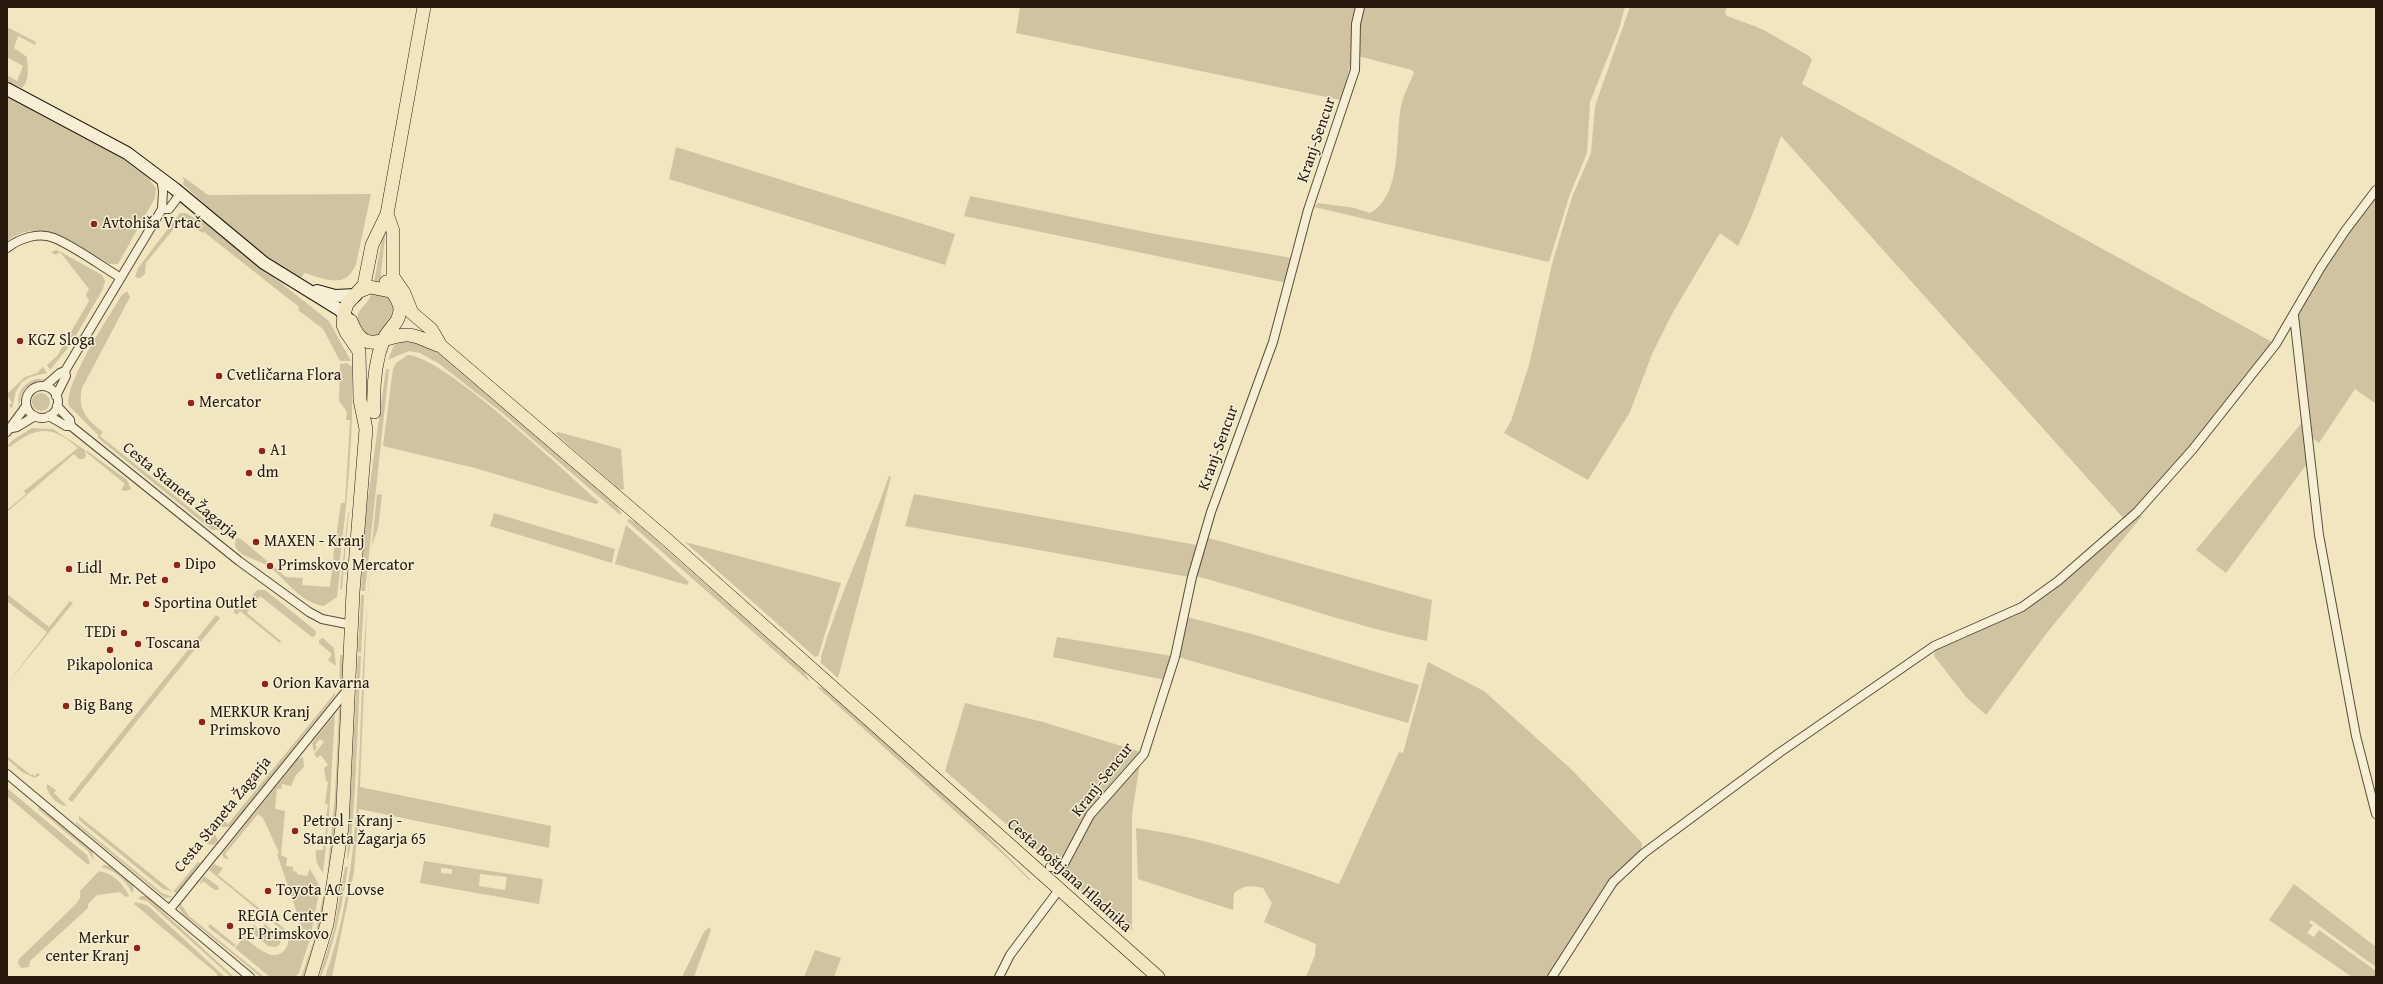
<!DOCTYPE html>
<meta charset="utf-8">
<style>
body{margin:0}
#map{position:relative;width:2383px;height:984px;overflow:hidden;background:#f1e6c0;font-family:"Gentium Book Plus",serif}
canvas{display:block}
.frame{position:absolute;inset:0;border:8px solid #27190c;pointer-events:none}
</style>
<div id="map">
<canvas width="2383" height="984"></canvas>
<div class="frame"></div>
</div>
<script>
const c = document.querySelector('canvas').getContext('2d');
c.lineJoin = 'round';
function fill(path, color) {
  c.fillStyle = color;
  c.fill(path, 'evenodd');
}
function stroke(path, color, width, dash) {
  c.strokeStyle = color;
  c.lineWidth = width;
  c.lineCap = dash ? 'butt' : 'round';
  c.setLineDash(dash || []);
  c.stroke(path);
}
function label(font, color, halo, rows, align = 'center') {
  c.font = font + ' "Gentium Book Plus",serif';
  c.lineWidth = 3;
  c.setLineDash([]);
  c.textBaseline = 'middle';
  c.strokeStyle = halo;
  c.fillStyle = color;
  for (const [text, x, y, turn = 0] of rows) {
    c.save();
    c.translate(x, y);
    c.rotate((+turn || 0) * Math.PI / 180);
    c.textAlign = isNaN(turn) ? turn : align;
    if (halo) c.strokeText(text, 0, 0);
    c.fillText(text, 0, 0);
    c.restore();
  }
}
fill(new Path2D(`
 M1020 7H1625L1619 29 1590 102 1587 153 1570 194 1549 262 1314 207 1318 203 1355 208 1370 213C1404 195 1394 134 1402 102 1405 92 1410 82 1414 73L1412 70 1358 56 1352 59 1341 100 1016 33Z
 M1630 7H1727L1725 13 1727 16 1762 29 1809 56 1812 60 1802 84 2274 343 2209 425 2125 520 1781 136C1767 173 1756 211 1738 246L1720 233 1672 314 1652 354 1630 412 1588 480 1504 433 1511 421 1529 365 1552 264 1572 197 1591 153 1595 106Z
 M7 27 36 42 35 45 18 36 14 48 27 57C27 67 31 78 22 88L7 82V75L17 81 23 66 7 57Z
 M7 95 120 156 151 179 150 181 156 188 155 198 118 264H109C78 245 42 215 7 241Z
 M676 147 955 234 945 265 669 179Z
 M182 176 208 195 371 194 356 264C346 290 325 279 305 273L300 278C257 253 219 218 183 184L184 180Z
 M2376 195V404L2355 389 2319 443 2311 437 2298 325 2299 312 2344 237Z
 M970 196 1155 234 1292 258 1287 283 964 216Z
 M180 213H186L197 220 199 218 329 321 351 361H340L323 329 298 310 299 307 204 232 203 233 186 223 176 226 146 263 145 274 140 278 135 277 138 268Z
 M384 228H386L380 283 374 282Z
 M56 250 61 252 102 275 105 281 103 289 71 344 50 370 47 365 57 356 89 301 86 295 89 289 60 252 56 255 51 252Z
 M127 291 130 297 82 388C77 409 87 420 103 432L100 436 205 520 210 515 221 523V530H212L98 438V435L69 406C63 385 109 317 121 296Z
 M372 292C405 298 394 317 379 337H372L361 331C351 306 366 312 372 292Z
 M408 340 430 347 442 355 617 506 622 514H619L501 412 438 363 420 353 409 351 388 360 394 345Z
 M408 355C446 358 565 472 599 502L596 504 475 468 383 446 393 369 396 363Z
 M347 363 352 367C354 435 347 501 339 568L333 558 341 503H345L350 420H346L347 412 339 401 340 364Z
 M43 367 47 373 30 377 22 382 16 391 12 409 9 405 12 403 7 394 25 377 37 373Z
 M386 369H389L365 591H361L366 512Z
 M36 379H46L26 387 21 395 19 407C16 394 23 383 36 379Z
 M32 402a9 9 0 1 1 18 0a9 9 0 1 1-18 0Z
 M2305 419 2309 461 2226 573 2196 550Z
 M32 428 53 429 85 450 86 456 84 459H79L74 454 7 512V510L26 494 24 491 78 448C52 425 37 426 10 447L7 446 13 440Z
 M558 432 621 449 624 489 620 490 556 434Z
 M86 450 127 480 131 489 126 491 121 490 125 484 87 453Z
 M889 476 891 477 838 678 821 663V657C839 595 868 537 889 476Z
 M377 494 382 495 378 528 372 545 367 606 360 787 551 826 549 848 359 809 354 872 332 977H325C358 885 358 784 362 687 365 623 370 559 377 494Z
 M914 494 1197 545 1189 577 905 526Z
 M349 511 342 589H340L348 513Z
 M494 513 615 549 612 563 490 526Z
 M2142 516 2046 634 1986 715 1966 697 1934 656 1935 647 1964 638 2030 605 2137 517Z
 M629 519 634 521 804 671 810 682 627 521Z
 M626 525 689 582 687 585 615 564Z
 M1205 537 1432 600 1427 641C1348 625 1273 596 1195 576Z
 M236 538 241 539 286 577 303 578 302 585 330 587 333 560 340 571 337 597 324 606C300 603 286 579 268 566 259 560 237 556 235 545Z
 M685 542 841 583 818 656 815 657Z
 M257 590H265L316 631 315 636 312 637 260 596 256 601 252 596Z
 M7 594 49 627 70 601 73 603 7 684 47 632 7 601Z
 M361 595H364V598L361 653 358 652Z
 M239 604H246L250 608 247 613 281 641 280 643 240 611 237 615 234 613V610Z
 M216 615 220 618 72 802 68 799Z
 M1187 617 1252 634 1419 685 1408 723 1178 657Z
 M1057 637 1172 656 1165 680 1053 657Z
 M323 638 334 648 336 666 328 660 332 654 319 643V640Z
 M340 655H343V675L339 690Z
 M358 656H361C359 683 355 851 347 861Z
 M1428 662 1484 691 1572 770 1642 843 1641 858 1607 898 1557 977H1306L1315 955 1316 944 1264 922 1272 903 1263 888C1251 885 1244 885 1234 893L1233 910 1138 879 1136 828C1207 838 1272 860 1339 884L1399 752 1403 753Z
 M816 686 825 689 960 808 1031 880 1030 881 1007 858Z
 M335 693V696L230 827H220L224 821 228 824Z
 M965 703 1043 722 1141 752 1104 794 1063 861 1059 863H1051L945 771Z
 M339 709 341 712 335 826 327 877 335 795Z
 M335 714 329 816 323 873C317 866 315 859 316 850H323L328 817 326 816 328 804H325L328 782 326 781 324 768 328 765 321 755 317 758 314 754 324 742 320 739 315 745 317 747 314 752 312 743Z
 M7 756 31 775 32 774 35 776 37 773 40 775 35 778 22 772 7 759Z
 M303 757 304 767 296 775 291 786 282 784 281 789H277L275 809 285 811 281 855 287 858 286 866 293 867V871L297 872V874L307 876 310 869 320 887 310 939 299 973 295 977H270L235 948 244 937C254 945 275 966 286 948 289 943 289 938 286 933L209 870 214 864 223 868 218 875 296 938 305 937 277 854 279 853 263 818 258 814 225 854 229 859 224 858 222 854 298 759Z
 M1140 763 1132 814V930L1120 927 1062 875C1077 830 1108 797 1140 763Z
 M47 784 56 790 54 793 67 806C58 806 45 792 47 784Z
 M7 788 87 855 90 863 88 865 7 796Z
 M39 807 92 851 94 861 88 851 38 809Z
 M79 816 173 892 198 862 201 863 177 893 163 889 79 820Z
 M75 821 162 893 173 897 165 898 77 825Z
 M215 834 218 841 214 845 207 844Z
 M424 861 543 879 539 904 420 883ZM441 868 452 869V874L441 873ZM480 874 507 877 505 890 479 886Z
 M104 865 109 866 133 885V892L132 893C126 880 114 870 101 867Z
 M345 867H348C342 905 335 942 321 977H319L334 929Z
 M99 871C113 873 123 884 129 896L126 897 120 892 97 895 88 904V908L30 961 29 967 21 968 18 963 19 959 76 904 80 898V891Z
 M204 876 218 886 219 890H215L203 881 201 884 200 882Z
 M2294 884 2376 947V967L2311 920 2309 923 2313 925 2307 933 2314 937 2319 930 2376 971V977H2352L2269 920Z
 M324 892C329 909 310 959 304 977H301L314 940Z
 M141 896H146L234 977H231L147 901 138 899Z
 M135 902 147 905 225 977H218L216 973 139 908 134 904Z
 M180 903 189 916 264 977H261L182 913 179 908Z
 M210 924 236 945 234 947 208 927Z
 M265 924 281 938 280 944 276 947 268 946 249 930 254 925 260 930Z
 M709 927 711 930 694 977H682L704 932Z
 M815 950 841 958 834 977H804Z`), '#cfc3a1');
const minor = new Path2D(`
 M162 209H169L181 193
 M7 248C20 238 38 232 54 238 74 246 101 266 121 278
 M2294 316 2319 535 2356 736 2376 814
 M45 386 60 373 65 371
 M26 402a16 16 0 1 1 32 0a16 16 0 1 1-32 0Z
 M56 396 66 376 65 371 162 209 163 191 161 178
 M57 406 70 420 71 426
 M49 416 66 426H71L239 561 309 612 322 619 352 625
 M12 428 17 427 35 416
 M7 432 26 406
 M7 774 250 977
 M1050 867H1059L1064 864 1090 815 1144 754 1175 657 1192 577 1211 512 1273 342 1308 210 1355 70 1356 24 1360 7
 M170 909 348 689
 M999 977 1010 955 1058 891
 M1552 977 1613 882 1644 853 1779 753 1934 646 2022 607 2058 581 2137 512 2193 449 2276 344 2321 267 2345 231 2376 190`);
const secondary = new Path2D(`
 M7 89 127 153 175 189 264 263 340 310 349 320
 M317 291 335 296 356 295`);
const primary = new Path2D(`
 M387 214 393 231V277L404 293 412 313 431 329 441 346 665 538 1158 977
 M360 291 370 287 390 291
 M351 321C366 360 385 333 409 335 420 336 430 343 441 346
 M374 412C373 390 375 362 383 341 387 329 400 324 400 309 400 300 390 290 386 282
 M311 977 327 924 342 827 353 592 366 429 360 400 359 351 346 332 343 325 344 314 347 304 364 285 372 245 387 214 424 7`);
stroke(minor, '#5a4c39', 10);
stroke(secondary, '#27190c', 14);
stroke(primary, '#27190c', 14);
stroke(minor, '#f6efd6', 8);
stroke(secondary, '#f6efd6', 12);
stroke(primary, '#f1e6c0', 13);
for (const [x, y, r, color] of [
 [94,224,4,"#8f2418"],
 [20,341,4,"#8f2418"],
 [219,376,4,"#8f2418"],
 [191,403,4,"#8f2418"],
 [262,451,4,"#8f2418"],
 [249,473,4,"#8f2418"],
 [256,542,4,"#8f2418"],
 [177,565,4,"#8f2418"],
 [270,566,4,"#8f2418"],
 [69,569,4,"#8f2418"],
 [165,580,4,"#8f2418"],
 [146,604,4,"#8f2418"],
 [124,633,4,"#8f2418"],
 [138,644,4,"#8f2418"],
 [110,650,4,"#8f2418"],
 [265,684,4,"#8f2418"],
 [66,706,4,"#8f2418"],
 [202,722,4,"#8f2418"],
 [295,831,4,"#8f2418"],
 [268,891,4,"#8f2418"],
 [230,926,4,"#8f2418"],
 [137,948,4,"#8f2418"]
]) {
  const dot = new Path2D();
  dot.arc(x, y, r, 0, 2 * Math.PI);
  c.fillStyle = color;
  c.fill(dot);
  stroke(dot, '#f6efd6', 1.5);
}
label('16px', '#27190c', '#f6efd6', [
 ["Kranj-Sencur",1317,140,-71],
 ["Kranj-Sencur",1219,448,-70],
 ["Cesta Staneta Žagarja",180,491,39],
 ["Kranj-Sencur",1103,780,-52],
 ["Cesta Staneta Žagarja",223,815,-51],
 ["Cesta Boštjana Hladnika",1069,876,42]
]);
label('16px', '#27190c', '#f6efd6', [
 ["Avtohiša Vrtač",102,224],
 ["KGZ Sloga",28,341],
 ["Cvetličarna Flora",227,376],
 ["Mercator",199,403],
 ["A1",270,451],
 ["dm",257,473],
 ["MAXEN - Kranj",264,542],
 ["Dipo",185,565],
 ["Primskovo Mercator",278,566],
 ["Lidl",77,569],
 ["Mr. Pet",157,580,"right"],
 ["Sportina Outlet",154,604],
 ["TEDi",116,633,"right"],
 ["Toscana",146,644],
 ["Pikapolonica",110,666,"center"],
 ["Orion Kavarna",273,684],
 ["Big Bang",74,706],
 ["MERKUR Kranj",210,713],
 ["Primskovo",210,731],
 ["Petrol - Kranj -",303,822],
 ["Staneta Žagarja 65",303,840],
 ["Toyota AC Lovse",276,891],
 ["REGIA Center",238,917],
 ["PE Primskovo",238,935],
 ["Merkur",129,939,"right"],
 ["center Kranj",129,957,"right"]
], 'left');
</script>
